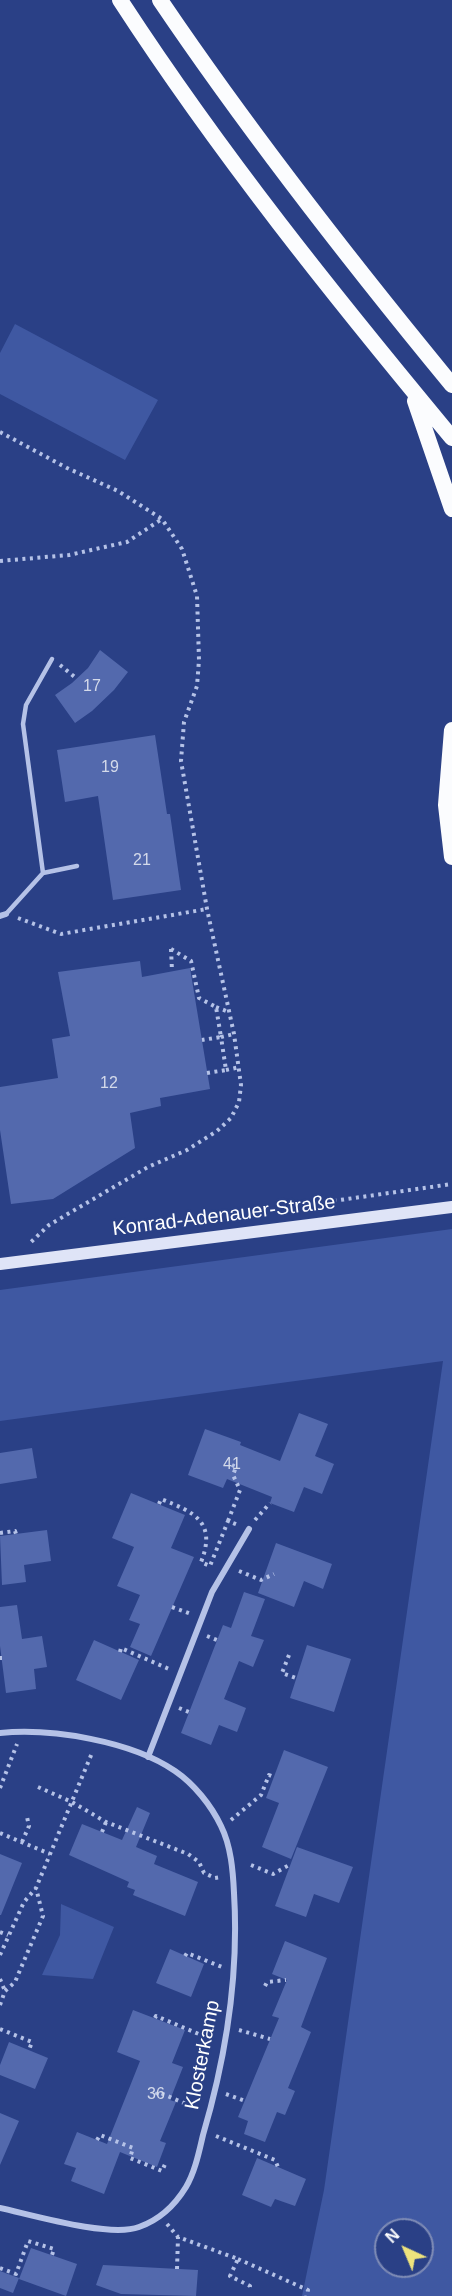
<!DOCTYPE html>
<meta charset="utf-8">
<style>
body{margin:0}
#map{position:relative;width:452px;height:2296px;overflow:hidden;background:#2a4086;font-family:Arial,sans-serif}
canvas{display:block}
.north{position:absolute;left:374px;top:2218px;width:60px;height:60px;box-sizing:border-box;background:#2a4086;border:2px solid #7f8cb6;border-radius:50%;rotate:316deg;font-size:16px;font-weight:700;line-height:24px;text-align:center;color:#fff}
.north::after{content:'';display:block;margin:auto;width:21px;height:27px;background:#eee37d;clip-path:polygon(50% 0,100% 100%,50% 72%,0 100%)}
</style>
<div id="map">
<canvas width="452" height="2296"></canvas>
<div class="north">N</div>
</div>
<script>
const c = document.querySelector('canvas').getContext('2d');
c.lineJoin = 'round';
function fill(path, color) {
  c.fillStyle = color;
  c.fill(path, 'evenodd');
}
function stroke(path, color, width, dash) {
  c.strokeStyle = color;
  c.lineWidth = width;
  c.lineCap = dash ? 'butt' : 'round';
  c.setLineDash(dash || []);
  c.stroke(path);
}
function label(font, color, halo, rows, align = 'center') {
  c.font = font + ' Arial,sans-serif';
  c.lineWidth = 5;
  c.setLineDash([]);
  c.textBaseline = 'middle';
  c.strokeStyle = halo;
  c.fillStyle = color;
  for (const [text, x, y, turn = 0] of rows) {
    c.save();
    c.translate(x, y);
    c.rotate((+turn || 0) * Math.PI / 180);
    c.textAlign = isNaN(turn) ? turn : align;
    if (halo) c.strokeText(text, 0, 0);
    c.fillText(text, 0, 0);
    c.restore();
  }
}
fill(new Path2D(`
 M15 324 158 400 125 460 0 394V353Z
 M452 1229V2296H302L324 2190 443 1361 0 1421V1290ZM386 2230H422V2266H386Z
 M61 1904 114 1927 93 1979 42 1975 60 1935Z`), '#3f58a2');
fill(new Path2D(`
 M100 650 128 672 114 690 92 711 75 723 55 695 72 683 88 668Z
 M155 735 167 814H170L181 890 113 900 98 796 65 802 57 750Z
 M140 961 142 977 190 968 210 1089 160 1098 161 1106 130 1113 135 1148 53 1199 11 1204 0 1130V1087L58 1078 52 1039 70 1036 58 972Z
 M299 1413 328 1424 315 1456 334 1464 322 1494 304 1487 294 1512 270 1503 272 1497 227 1479 223 1488 188 1475 205 1429 241 1442 240 1445 280 1461Z
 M32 1448 37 1478 0 1484V1453Z
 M131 1493 185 1515 171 1548 194 1557 151 1656 130 1647 140 1624 129 1620 140 1595 117 1586 134 1547 112 1538Z
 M47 1530 51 1561 24 1565 26 1582 2 1585 0 1536Z
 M276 1543 332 1564 323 1589 304 1581 294 1607 258 1593Z
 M244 1592 265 1599 251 1636 264 1640 253 1667 239 1661 224 1699 246 1708 237 1732 219 1725 211 1745 181 1733 223 1625 231 1628Z
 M17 1605 22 1639 42 1636 47 1667 34 1669 36 1689 6 1693 0 1646V1607Z
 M94 1640 139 1660 121 1700 76 1680Z
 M307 1645 351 1659 334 1712 290 1698Z
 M284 1750 328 1767 291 1859 262 1847 279 1803 266 1798Z
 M137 1807 150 1813 136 1847 157 1856 154 1864 198 1882 185 1916 133 1895 135 1890 127 1887 129 1882 69 1855 82 1824 122 1840Z
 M297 1847 353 1867 339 1903 314 1894 306 1917 275 1906Z
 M0 1854 22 1863 1 1915H0Z
 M285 1941 327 1958 301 2027 311 2032 288 2088 295 2091 285 2115 277 2112 265 2142 244 2134 248 2121 238 2117 279 2018 272 2016 287 1980 272 1974Z
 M170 1949 204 1964 191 1997 156 1983Z
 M133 2010 185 2030 172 2063 183 2067 170 2100 176 2102 160 2141 166 2143 157 2167 120 2152 104 2194 71 2181 76 2168 64 2164 77 2132 107 2144 140 2061 117 2052Z
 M9 2042 48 2058 35 2089 0 2075V2065Z
 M0 2113 19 2121 0 2165Z
 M257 2158 306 2179 295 2206 275 2199 271 2207 242 2195Z
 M31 2248 77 2264 66 2296 19 2279Z
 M103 2265 198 2270 196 2296 121 2294 96 2285Z
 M0 2271 19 2278 13 2293 0 2288Z`), '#5369ad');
stroke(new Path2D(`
 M0 432 67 468 118 491 162 519 182 549 197 596 199 660 197 686 184 722 181 761 207 909 234 1034 241 1085 239 1102 231 1118 217 1131 187 1150 148 1167 49 1225 30 1243
 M0 561 69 555 127 542 162 519
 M60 665 76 678
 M18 918 61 934 207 909
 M171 949 191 961 199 998 216 1007 221 1037 202 1040
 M171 949 172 971
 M216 1007 229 1012
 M226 1070 240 1067
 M207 1073 226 1070 221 1037 234 1034
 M200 1220 452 1184
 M159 1504 161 1499C194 1512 217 1522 201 1562L210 1566 228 1521 238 1525
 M255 1520 270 1503
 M228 1521 240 1490 233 1475 236 1467 232 1465
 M0 1533 15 1531 16 1534
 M239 1571 261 1580 274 1574
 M172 1607 191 1614
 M207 1636 217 1640
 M120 1652 121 1648 169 1669
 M289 1655 282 1673 296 1678
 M0 1658H2
 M179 1708 189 1712
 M38 1787 72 1802 106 1822 188 1854 199 1862 204 1873 215 1878 222 1877
 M0 1788 17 1744
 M231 1820 261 1795 269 1775 274 1777
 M102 1832 106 1822
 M0 1833 50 1854
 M22 1842 29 1826 27 1817
 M251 1865 273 1874 291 1864
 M0 1932 8 1935
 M0 1955 24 1902 36 1888 92 1753
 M185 1956 187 1953 222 1967
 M0 1979 5 1991
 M265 1986 267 1982 286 1980
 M0 2005 5 1991 15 1982 43 1916 36 1888
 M155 2018 156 2016 213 2040
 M0 2029 32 2042 29 2050
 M239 2030 270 2039
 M226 2094 245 2101
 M156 2095 158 2092 198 2109
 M216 2136 275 2160 278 2167
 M97 2140 100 2135 133 2148 130 2158 162 2171 166 2162
 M167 2224 178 2237 238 2259 230 2276 250 2286 249 2290
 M238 2259 308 2290 306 2296
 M0 2268 16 2274 28 2241 54 2249 52 2255
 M177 2269 178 2237`), '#b5c2e7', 4, [3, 4.5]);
stroke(new Path2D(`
 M43 873 77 866
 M6 914 43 873 23 724 26 705 52 659`), '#b5c2e7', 4.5);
stroke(new Path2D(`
 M0 916 6 914
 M0 1733C52 1728 131 1741 175 1771 194 1784 211 1805 221 1826 231 1846 233 1871 234 1893 239 1974 226 2057 203 2135 199 2152 195 2172 186 2187 175 2205 159 2220 139 2227 110 2238 32 2215 0 2208
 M148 1757 212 1592 249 1529`), '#b5c2e7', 6);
stroke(new Path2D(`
 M0 1264 452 1207`), '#dfe4f7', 12);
stroke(new Path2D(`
 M120 0C220 154 335 297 452 438
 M160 0C250 133 350 261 452 385
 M415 401 452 509
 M452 730 446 805 452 857`), '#fbfcfe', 16);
label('16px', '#d4daea', null, [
 ["17",92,687],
 ["19",110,768],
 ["21",142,861],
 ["12",109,1084],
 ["41",232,1465],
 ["36",156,2095]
]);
label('20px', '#fff', '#2a4086', [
 ["Konrad-Adenauer-Straße",224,1216,-7],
 ["Klosterkamp",203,2055,-79]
]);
</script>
